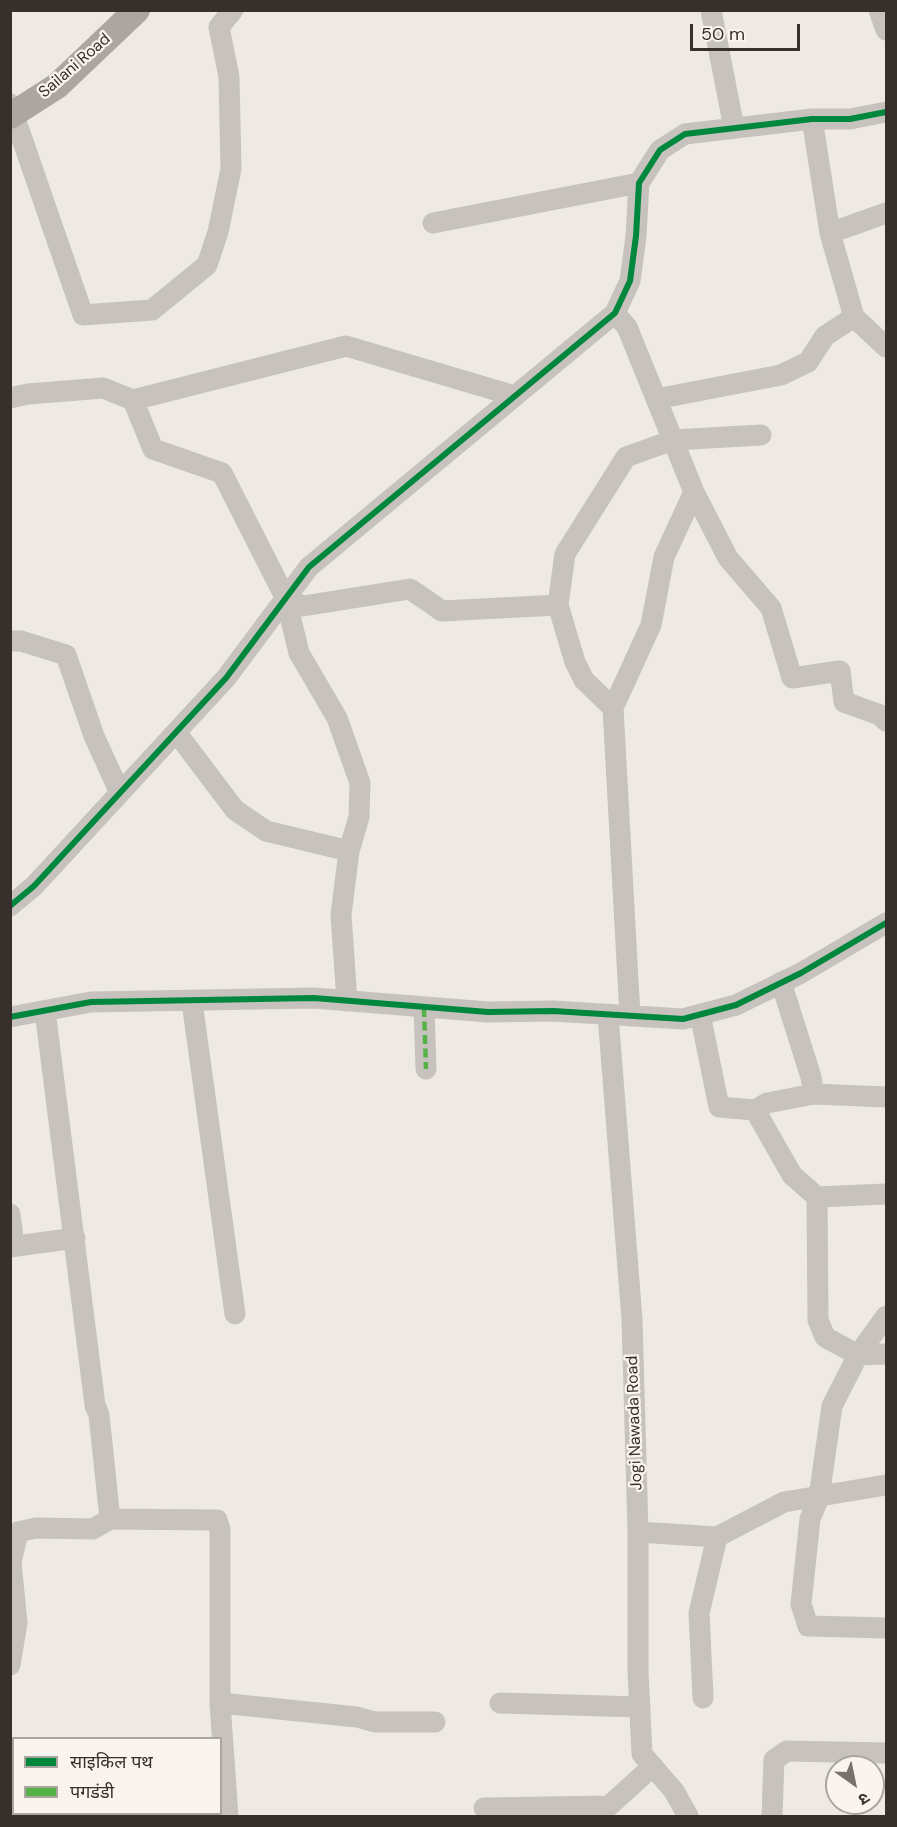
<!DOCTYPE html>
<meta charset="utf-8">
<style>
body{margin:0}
#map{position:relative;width:897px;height:1827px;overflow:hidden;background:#eee9e4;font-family:"DM Sans","Noto Sans Devanagari",sans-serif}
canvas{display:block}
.frame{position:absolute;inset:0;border:12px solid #372f2b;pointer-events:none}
.legend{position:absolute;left:12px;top:1737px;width:210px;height:78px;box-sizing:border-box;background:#f9f4ed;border:2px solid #aba59f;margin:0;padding:8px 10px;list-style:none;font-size:18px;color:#372f2b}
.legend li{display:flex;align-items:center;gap:12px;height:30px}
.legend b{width:30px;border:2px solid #aba59f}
.north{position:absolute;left:825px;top:1755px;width:60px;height:60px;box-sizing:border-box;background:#f9f4ed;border:2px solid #aba59f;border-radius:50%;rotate:147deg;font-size:16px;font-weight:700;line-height:24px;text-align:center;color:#372f2b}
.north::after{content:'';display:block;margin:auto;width:21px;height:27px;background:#77706c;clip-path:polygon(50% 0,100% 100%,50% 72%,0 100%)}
.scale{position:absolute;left:690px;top:24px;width:110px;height:27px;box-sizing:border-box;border:3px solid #372f2b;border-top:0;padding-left:8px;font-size:18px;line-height:21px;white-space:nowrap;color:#372f2b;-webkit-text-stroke:4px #f9f4ed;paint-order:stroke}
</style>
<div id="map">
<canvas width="897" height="1827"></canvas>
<div class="frame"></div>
<ul class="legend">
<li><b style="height:8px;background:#00873e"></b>साइकिल पथ</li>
<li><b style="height:8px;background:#56b246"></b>पगडंडी</li>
</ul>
<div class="north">उ</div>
<div class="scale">50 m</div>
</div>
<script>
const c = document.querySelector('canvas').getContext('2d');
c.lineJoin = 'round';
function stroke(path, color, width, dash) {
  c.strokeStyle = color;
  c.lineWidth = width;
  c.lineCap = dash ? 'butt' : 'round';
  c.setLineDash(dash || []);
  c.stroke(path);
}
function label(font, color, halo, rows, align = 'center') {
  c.font = font + ' "DM Sans",sans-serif';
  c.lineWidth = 4.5;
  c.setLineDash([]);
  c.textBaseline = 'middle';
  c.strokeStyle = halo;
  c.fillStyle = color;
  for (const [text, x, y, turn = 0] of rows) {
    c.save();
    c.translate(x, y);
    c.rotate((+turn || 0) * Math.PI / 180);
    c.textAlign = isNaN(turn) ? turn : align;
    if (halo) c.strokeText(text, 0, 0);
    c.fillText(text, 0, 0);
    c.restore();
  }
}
stroke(new Path2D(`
 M711 10 734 128
 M879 10 886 30
 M10 104 83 315 152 310 207 265 218 232 231 169 229 77 219 27 233 10
 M812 119 830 233 854 317 886 347
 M433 223 639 183
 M830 233 886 213
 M615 313 627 327 694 492 728 558 771 608 792 678 840 671 844 702 880 715 886 721
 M10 398 28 394 103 388 133 400 346 346 515 396
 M656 399 781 375 808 362 825 336 854 317
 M133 400 153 449 222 473 286 599 299 653 337 718 360 783 359 817 349 851 341 915 347 1001
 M286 599 303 606 410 589 442 611 558 605
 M10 641H21L66 655 94 736 120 793
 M613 708 584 680 575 662 558 605 565 554 626 457 673 440 761 435
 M176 732 235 810 266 831 349 851
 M10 906 34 886 226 678 309 567 615 313 630 281 636 236 639 183 660 150 685 134 812 119H850L886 112
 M781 982 811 1077 814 1094
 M192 1002 235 1314
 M424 1008 426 1069
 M700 1014 719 1107 755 1110 767 1103 814 1094 886 1097
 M608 1015 632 1319 638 1532V1671L642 1754 674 1791 688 1816
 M630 1016 613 708 651 625 664 557 694 492
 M10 1017 91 1002 314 998 488 1012 553 1011 683 1019 736 1005 801 973 886 923
 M755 1110 792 1175 817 1197 886 1194
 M817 1197 818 1320 825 1337 858 1355 886 1354
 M10 1214 14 1246
 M10 1247 75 1238
 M886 1316 858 1355 832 1406 819 1497 810 1519 801 1604 808 1626 886 1628
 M110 1519 217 1520 220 1529V1703L228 1816
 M638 1532 717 1537 784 1502 886 1485
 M10 1665 17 1623 11 1562 18 1532 36 1528 93 1529 110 1519 99 1415 95 1405 45 1011
 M703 1698 699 1613 717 1537
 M220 1703 357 1717 375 1722H435
 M500 1703 640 1707
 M484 1808 609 1806 653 1766
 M772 1816 774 1760 787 1751 886 1753`), '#c7c2bd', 21);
stroke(new Path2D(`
 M10 116 57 86 137 10`), '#aca6a2', 26);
stroke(new Path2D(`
 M424 1008 426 1069`), '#56b246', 4.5, [9, 4.5]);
stroke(new Path2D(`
 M10 906 34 886 226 678 309 567 615 313 630 281 636 236 639 183 660 150 685 134 812 119H850L886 112
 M10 1017 91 1002 314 998 488 1012 553 1011 683 1019 736 1005 801 973 886 923`), '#00873e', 6);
label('16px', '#372f2b', '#f9f4ed', [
 ["Sailani Road",75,66,-41],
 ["Jogi Nawada Road",635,1423,-92]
]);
</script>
